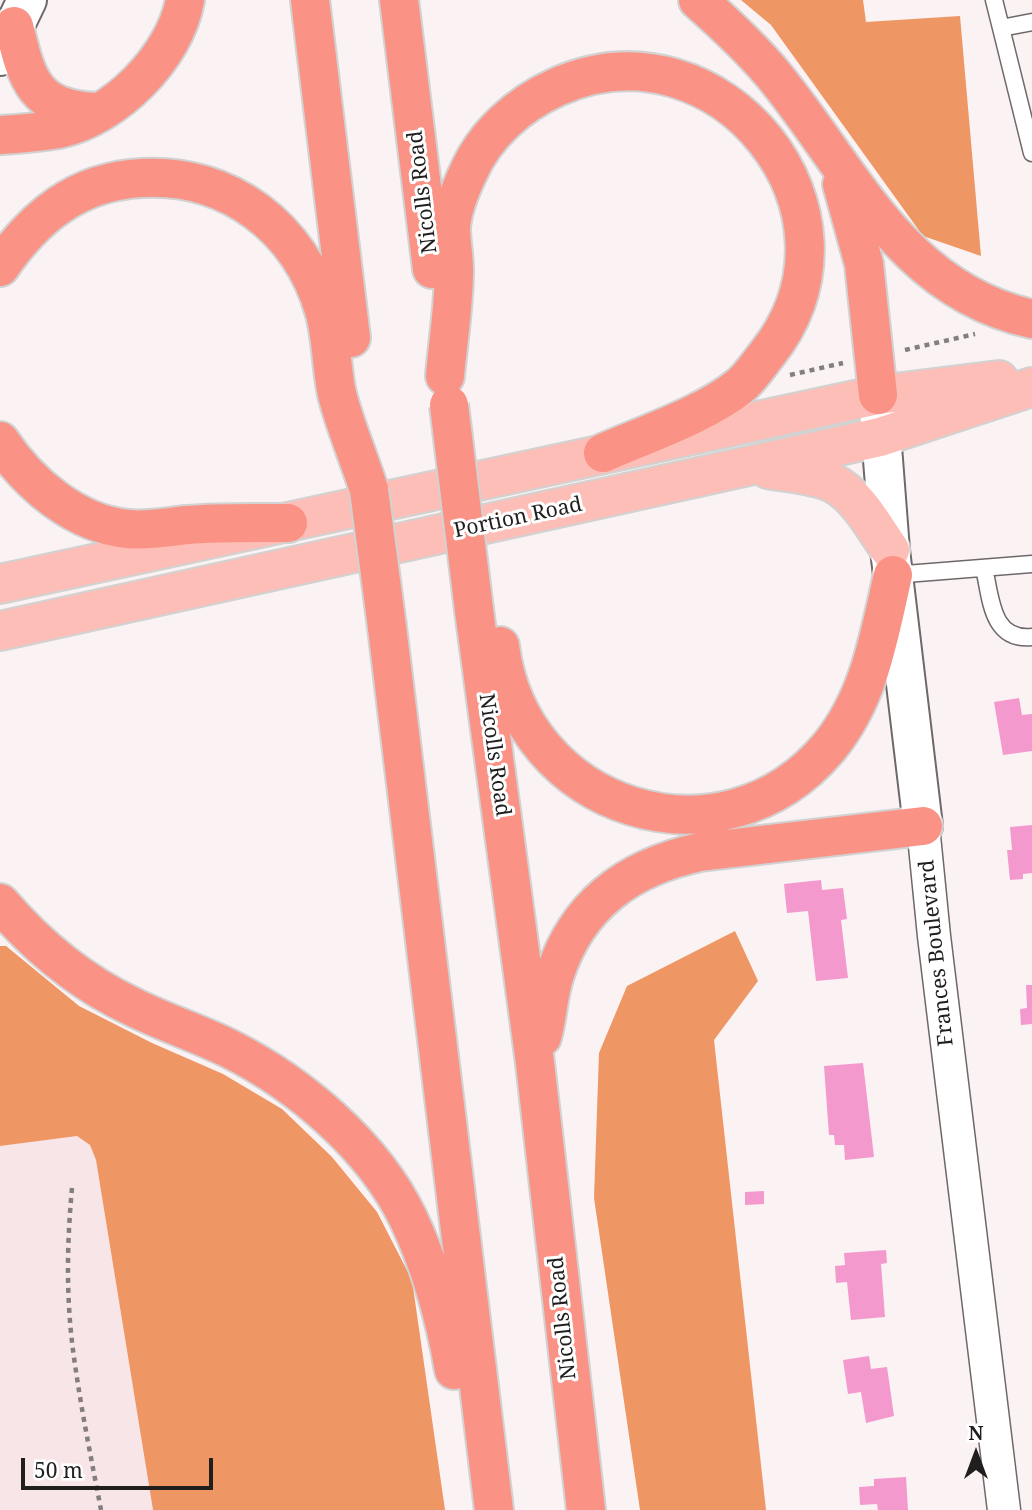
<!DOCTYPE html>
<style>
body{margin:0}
#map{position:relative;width:1032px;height:1510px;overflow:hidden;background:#fbf2f3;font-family:"Noto Serif",serif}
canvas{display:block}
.north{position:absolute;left:941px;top:1419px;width:70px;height:70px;-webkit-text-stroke:5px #fff;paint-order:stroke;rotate:0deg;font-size:19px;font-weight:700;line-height:28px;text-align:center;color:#211e1e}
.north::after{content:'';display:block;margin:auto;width:24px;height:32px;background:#211e1e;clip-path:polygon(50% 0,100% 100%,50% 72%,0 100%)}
.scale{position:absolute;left:21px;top:1458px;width:192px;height:32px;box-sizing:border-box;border:4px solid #211e1e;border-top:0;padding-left:9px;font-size:21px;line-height:24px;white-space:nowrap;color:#211e1e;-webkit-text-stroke:5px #fff;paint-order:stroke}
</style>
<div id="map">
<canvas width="1032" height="1510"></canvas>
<div class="north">N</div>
<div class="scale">50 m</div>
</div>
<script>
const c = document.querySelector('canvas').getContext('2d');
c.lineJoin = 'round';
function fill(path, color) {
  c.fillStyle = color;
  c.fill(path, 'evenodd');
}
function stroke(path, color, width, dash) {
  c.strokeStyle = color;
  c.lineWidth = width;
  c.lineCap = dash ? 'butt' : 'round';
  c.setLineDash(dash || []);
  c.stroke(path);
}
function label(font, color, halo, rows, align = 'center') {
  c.font = font + ' "Noto Serif",serif';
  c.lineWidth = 6;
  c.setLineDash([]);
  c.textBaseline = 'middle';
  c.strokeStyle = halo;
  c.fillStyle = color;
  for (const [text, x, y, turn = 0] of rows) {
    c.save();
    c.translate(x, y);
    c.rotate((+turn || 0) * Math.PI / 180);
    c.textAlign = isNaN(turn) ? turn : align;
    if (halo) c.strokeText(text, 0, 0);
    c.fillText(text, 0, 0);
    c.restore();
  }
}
fill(new Path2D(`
 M77 1136 90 1145 96 1160 153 1510H0V1146Z`), '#f7e5e8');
fill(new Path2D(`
 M741 0H863L866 22 960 16 981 256 923 236 771 25Z
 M735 931 758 981 714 1040 766 1510H640L594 1198 599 1053 627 986Z
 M0 946H6L79 1006 152 1043 223 1074 282 1109 332 1157 377 1212 412 1280 445 1510H153L96 1160 90 1145 77 1136 0 1146Z`), '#ee9664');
fill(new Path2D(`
 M1019 698 1022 715 1032 714V751L1003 755 994 702Z
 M1032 825V873L1023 874V879L1010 880 1007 850H1012L1010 827Z
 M821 880 822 890 843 888 847 919 841 920 848 978 816 981 808 911 787 913 784 884Z
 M1026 985H1032V1024L1021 1025 1020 1009 1027 1008Z
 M863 1063 874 1157 845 1160 844 1145H835L834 1135H829L824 1066Z
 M764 1191V1204L745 1205V1192Z
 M886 1250 887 1263 881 1264 885 1317 851 1320 847 1282 836 1283 835 1266 845 1265 844 1253Z
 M869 1356 871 1369 887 1367 894 1416 866 1423 861 1392 848 1394 843 1360Z
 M906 1477 908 1510H878L877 1504 860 1505 859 1487 874 1486V1479Z`), '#f399cd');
const lane = new Path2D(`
 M994 0 1001 28
 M1032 22 1001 28 1032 153
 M984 568C991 598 991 641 1032 637
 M893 575 1032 564`);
const street = new Path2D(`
 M923 826 934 936 1004 1510`);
const secondary = new Path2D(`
 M0 56 27 0
 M878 395 890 550 923 826`);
const primary = new Path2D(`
 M768 469C789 473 814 474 833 483 858 496 874 527 890 550
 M0 584 878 395 999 380
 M0 631 880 437 1032 387`);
const highway = new Path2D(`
 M310 0 351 338
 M399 0 432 269
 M698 0C724 23 749 46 771 72 850 166 899 290 1032 319
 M14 26C27 81 34 109 97 112
 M0 135C19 134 40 132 59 129 115 117 175 57 185 0
 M842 184 864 264 878 395
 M0 267C35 216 78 181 142 178 229 173 300 228 324 310 332 337 331 367 337 394 345 426 359 458 369 490
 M445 376C448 341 454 305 454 270 454 256 451 242 451 228 452 209 460 190 468 173 485 134 519 104 557 87 719 14 880 212 767 354 759 364 750 378 740 386 706 414 644 435 603 453
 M0 441C28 483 75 524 128 529 148 531 167 527 187 525 220 522 254 523 288 523
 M474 610 535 1063 586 1510
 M387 627 494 1510
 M500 646C520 810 722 875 829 747 870 697 879 636 893 575
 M0 903C37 946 82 983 133 1007 165 1023 198 1033 230 1049 300 1084 374 1147 408 1218 431 1266 445 1318 454 1370
 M542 1037C548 1016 548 994 555 974 578 903 630 867 700 852L923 826`);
stroke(lane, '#6f6869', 19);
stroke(street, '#6f6869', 35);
stroke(secondary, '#6f6869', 42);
stroke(primary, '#d3d2d2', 42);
stroke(highway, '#d3d2d2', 42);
stroke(new Path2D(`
 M905 350 975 334
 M790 375 843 363
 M72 1188C67 1242 66 1296 73 1350 80 1404 91 1457 101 1510`), '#847e7f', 4.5, [5, 5]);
stroke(lane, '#fff', 16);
stroke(street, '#fff', 32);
stroke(secondary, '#fff', 38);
stroke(primary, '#fcbeb6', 38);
stroke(highway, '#fa9285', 38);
const highwayBridge = new Path2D(`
 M449 405 474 610
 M369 490 387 627`);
stroke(highwayBridge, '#d3d2d2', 42, []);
stroke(highwayBridge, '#fa9285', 38);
label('21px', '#211e1e', '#fff', [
 ["Nicolls Road",423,192,-97],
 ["Portion Road",518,518,-12],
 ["Nicolls Road",494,755,82],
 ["Frances Boulevard",937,953,-96],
 ["Nicolls Road",563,1318,-96]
]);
</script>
